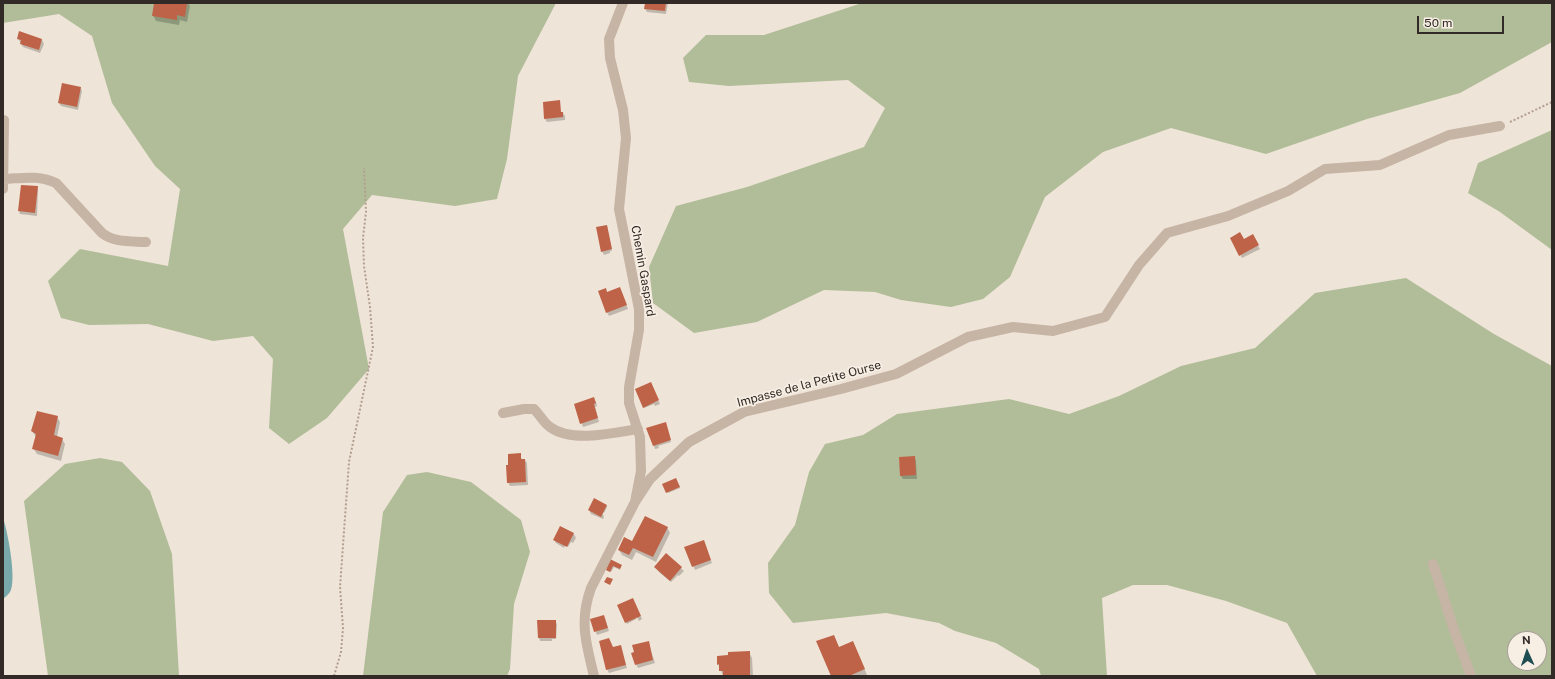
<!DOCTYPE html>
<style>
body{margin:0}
#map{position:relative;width:1555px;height:679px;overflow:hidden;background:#efe4d8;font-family:"Public Sans",sans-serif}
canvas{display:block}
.frame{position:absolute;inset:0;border:4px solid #322a26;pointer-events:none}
.north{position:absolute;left:1507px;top:631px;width:40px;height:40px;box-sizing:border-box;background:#f7eee4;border:1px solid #a8a098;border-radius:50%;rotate:357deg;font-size:11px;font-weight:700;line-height:16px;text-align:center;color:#322a26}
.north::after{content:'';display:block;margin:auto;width:14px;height:18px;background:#1e4e51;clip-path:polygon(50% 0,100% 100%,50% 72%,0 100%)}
.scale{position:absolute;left:1417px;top:16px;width:87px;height:18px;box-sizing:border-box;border:2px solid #322a26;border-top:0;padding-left:5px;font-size:12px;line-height:14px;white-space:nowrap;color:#322a26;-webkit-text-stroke:3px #f7eee4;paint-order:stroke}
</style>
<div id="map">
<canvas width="1555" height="679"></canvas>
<div class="frame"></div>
<div class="north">N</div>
<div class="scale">50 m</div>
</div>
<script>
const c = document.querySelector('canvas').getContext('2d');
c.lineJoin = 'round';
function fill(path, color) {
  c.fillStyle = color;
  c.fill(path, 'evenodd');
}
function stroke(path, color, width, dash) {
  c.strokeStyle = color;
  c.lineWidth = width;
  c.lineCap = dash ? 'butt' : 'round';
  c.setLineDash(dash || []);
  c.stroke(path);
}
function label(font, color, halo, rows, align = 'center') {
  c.font = font + ' "Public Sans",sans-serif';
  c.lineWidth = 3.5;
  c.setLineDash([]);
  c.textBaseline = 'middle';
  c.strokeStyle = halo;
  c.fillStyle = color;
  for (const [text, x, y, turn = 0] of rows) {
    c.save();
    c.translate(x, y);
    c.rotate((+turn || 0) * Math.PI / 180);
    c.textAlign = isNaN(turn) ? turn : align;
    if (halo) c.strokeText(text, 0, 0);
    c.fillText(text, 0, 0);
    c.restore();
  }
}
fill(new Path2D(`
 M3 3H556L518 76 507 159 497 199 455 206 372 195 343 229 369 369 327 418 289 444 269 428 273 359 253 336 213 341 148 324 89 325 61 318 48 281 80 249 168 266 180 189 155 166 112 103 92 36 59 14 3 23Z
 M862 3H1552V42L1460 93 1367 119 1266 154 1171 128 1103 152 1045 197 1010 277 983 299 951 307 901 300 875 292 824 290 757 322 694 333 653 303 649 267 676 206 747 187 864 147 885 108 848 80 729 86 689 82 683 58 706 35H764Z
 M1552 130V250L1500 212 1468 193 1478 163Z
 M1406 278 1494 334 1552 366V676H1317L1287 623 1226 601 1167 585H1133L1102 598 1107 676H1041L1039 669 996 643 955 631 939 623 886 613 793 623 769 593 768 563 795 525 809 472 825 444 863 435 897 414 1009 399 1069 414 1119 396 1181 366 1255 348 1315 293ZM1515 639H1539V663H1515Z
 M100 458 122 462 150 491 172 554 179 676H48L24 501 65 464Z
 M427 472 471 482 521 520 530 552 514 604 510 669 507 676H363L383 512 407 475Z`), '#b1bd99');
fill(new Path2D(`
 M3 518C8 532 17 581 10 592 8 595 5 597 3 599Z`), '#79a8aa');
fill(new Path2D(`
 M155 3H188L190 6 187 22 180 20 179 25 156 21 153 15Z
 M646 3H668L666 14 647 12 645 9Z
 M20 33 42 40 44 44 40 53 23 47 18 38Z
 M80 87 82 91 78 110 61 106 59 103Z
 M561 113H563L565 116V120L547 122 545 119Z
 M22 186 37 187 38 189 37 216 20 214 19 211Z
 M607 226 612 251H610V253L604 255 602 251Z
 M1252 236 1260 249 1242 258 1231 238 1243 240Z
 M621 291 628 309 609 316 607 312V293Z
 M651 383 660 404 655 406 654 404 644 408 636 389Z
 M596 402 597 406 595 407 599 422 583 427 575 404Z
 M57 417 60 422 57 437 62 439 65 444 61 461 37 454 33 448 36 437 32 431Z
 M649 431 669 434 671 442 658 446 659 448 655 449Z
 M520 454 522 460H525L527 463 528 485 510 486 508 482 509 466Z
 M914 457 916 461 917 479H903L901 476V463Z
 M676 479 680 488 668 493 664 484Z
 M606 505 607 507 604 513 602 512 604 517 603 519 591 514 589 510Z
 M561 527 574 534 576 538 573 543 571 542 568 547 565 545 564 548 556 543 554 540Z
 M667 527 670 533 656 562 636 552 632 560 622 555 619 550Z
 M705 544 712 563 695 570 686 548Z
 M666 554 684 571 679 576 678 575 671 582 660 573 655 567Z
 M611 561 621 565 620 570 614 567 611 572 608 571 607 570Z
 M635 603 642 619 639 621 636 615V619L627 624 619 606Z
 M605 619 609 631 597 635 591 620Z
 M555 621 557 624 556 639H552V641H540L539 638Z
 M648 642 655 663 638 668 636 664Z
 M853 642 867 675 864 676H832Z
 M620 646 627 668 609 673 607 669 613 648Z
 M749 652 752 658 753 676H723L718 664Z`), '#0003');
fill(new Path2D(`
 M154 3H187L185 17 177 15V20L152 16Z
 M645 3H666L665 11 644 9Z
 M19 31 42 39 39 50 20 44 21 40 17 39Z
 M62 83 81 87 77 107 58 103Z
 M560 100 561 112H563V117L544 119 543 102Z
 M21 185 38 186 35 213 18 211Z
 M607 225 612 249 601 252 596 227Z
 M1240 232 1244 239 1253 234 1259 245 1239 256 1230 238Z
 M620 287 627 305 606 313 598 291 606 288 607 292Z
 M651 382 659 400 643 408 635 389Z
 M594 397 596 403 594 404 598 418 580 424 574 404Z
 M37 411 58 416 54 435 63 438 58 456 32 449 36 434 31 431Z
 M666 422 671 440 653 446 646 428Z
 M521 453V459H525L526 482 507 483 506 465H508V454Z
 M915 456 916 475 900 476 899 457Z
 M676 478 680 487 666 493 662 484Z
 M594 498 607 505 601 517 588 510Z
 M645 516 668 527 653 557 633 548 629 555 618 550 624 537 632 541Z
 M560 526 574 533 567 547 553 540Z
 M704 540 711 560 692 567 684 547Z
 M666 553 682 567 670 581 654 567Z
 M610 559 622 565 620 569 613 566 610 572 606 570Z
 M607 577 613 579 610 585 604 582Z
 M633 598 641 616 625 623 617 605Z
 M604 615 608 628 594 632 590 619Z
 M537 620H556V638H538Z
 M834 635 839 647 853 641 865 669 849 676H831L816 641Z
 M609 638 613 647 621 645 626 665 606 670 599 641Z
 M649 641 653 660 635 665 631 653 634 652 632 645Z
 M750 651V676H723V671H719V664L717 665V656L728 655V652Z`), '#be6347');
stroke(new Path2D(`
 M1510 122 1552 102
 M334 676 341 652 343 628 340 587 349 462 373 347 370 307 364 266 363 238 366 212 364 168`), '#b29e8f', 2, [2, 2]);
stroke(new Path2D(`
 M4 179C24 178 38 175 56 183L102 233C115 243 130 241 146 242
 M3 189 4 120
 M503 413 524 409H534C540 415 544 423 550 427 571 443 614 433 638 429
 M635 502 650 479 689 442 744 412 841 389 896 374 968 337 1013 327 1053 331 1105 317 1139 265 1167 233 1228 216 1288 191 1325 169 1380 165 1449 135 1500 126
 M1433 564 1455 633 1471 676
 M594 676C586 643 579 621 591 588L635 502 641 471 640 437 629 403V387L639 330V309L619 209 626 138 623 110 610 58 609 39 623 3`), '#c6b4a5', 10);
label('12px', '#322a26', '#f7eee4', [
 ["Chemin Gaspard",643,271,80],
 ["Impasse de la Petite Ourse",809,384,-15]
]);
</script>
